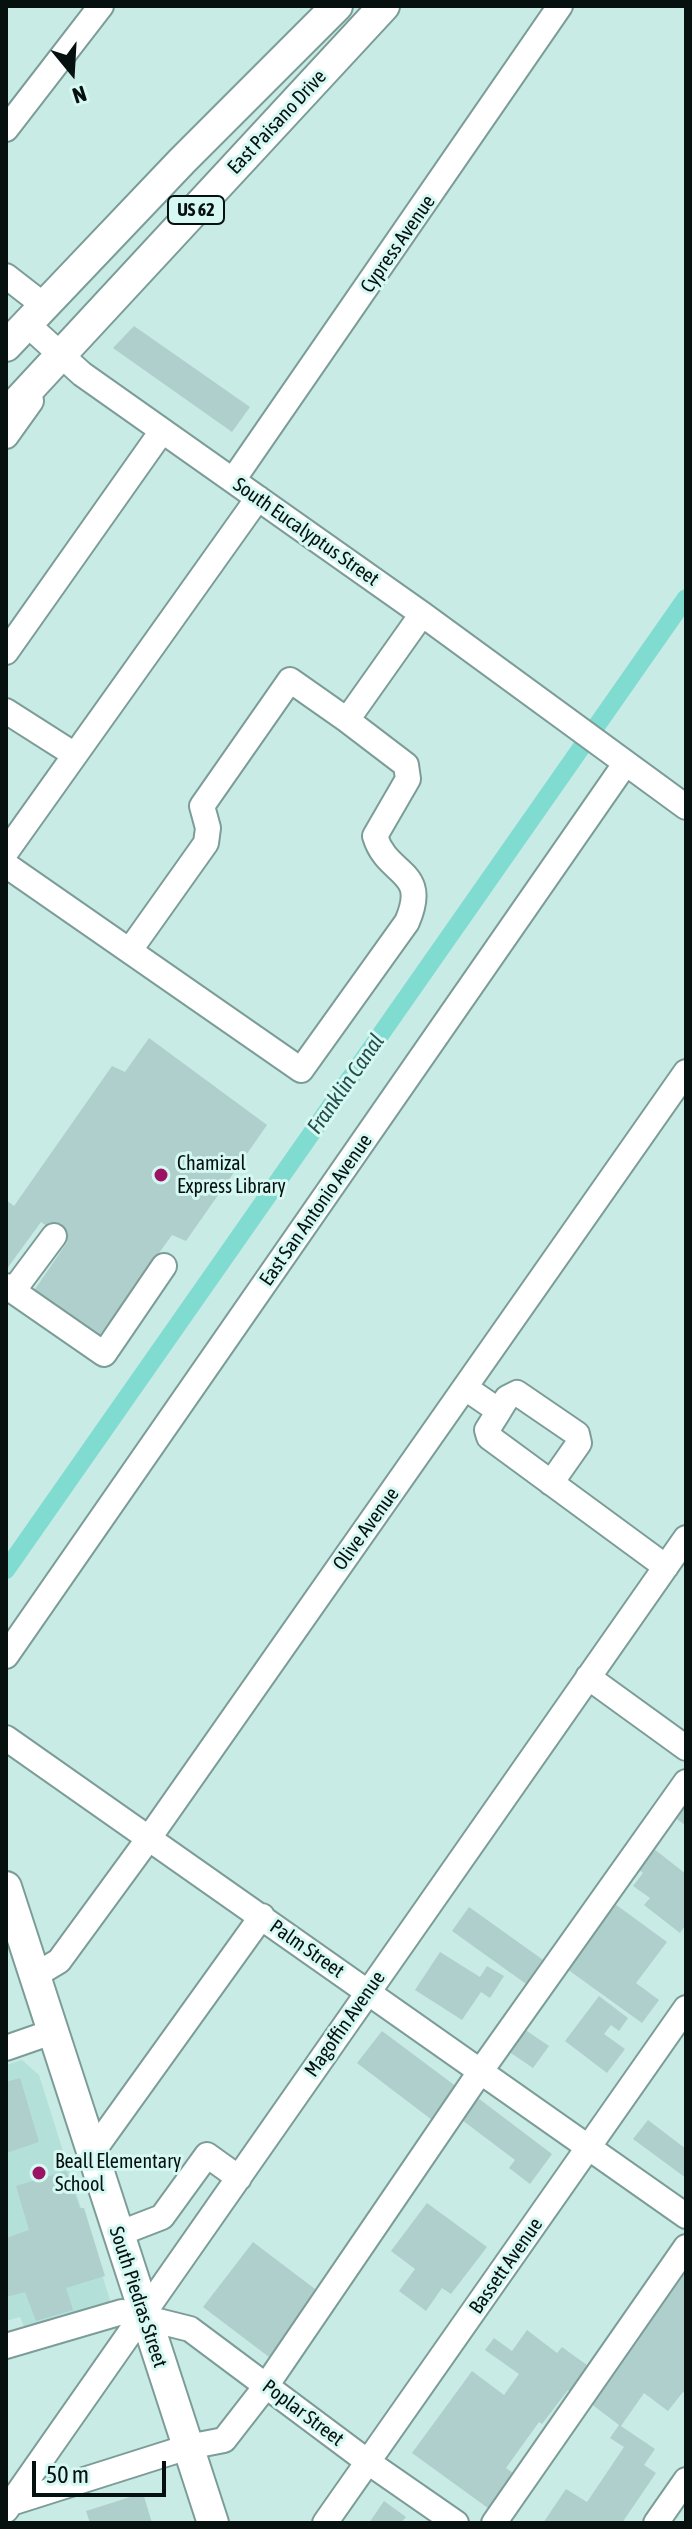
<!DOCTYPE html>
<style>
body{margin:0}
#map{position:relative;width:692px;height:2529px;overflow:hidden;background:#c9ebe6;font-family:"Asap Condensed",sans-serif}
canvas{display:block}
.frame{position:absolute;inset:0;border:8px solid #05100f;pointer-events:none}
.north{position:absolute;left:32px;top:32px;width:80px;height:80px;-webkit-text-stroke:6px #d6f8f3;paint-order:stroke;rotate:162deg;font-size:22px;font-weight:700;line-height:32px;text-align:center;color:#05100f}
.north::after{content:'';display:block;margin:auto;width:28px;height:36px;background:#05100f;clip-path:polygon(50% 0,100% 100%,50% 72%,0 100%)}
.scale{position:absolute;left:32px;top:2461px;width:134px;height:36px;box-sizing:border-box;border:4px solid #05100f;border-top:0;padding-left:10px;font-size:24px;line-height:28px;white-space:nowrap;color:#05100f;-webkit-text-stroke:6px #d6f8f3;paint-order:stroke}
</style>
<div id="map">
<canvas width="692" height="2529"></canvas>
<div class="frame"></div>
<div class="north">N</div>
<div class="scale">50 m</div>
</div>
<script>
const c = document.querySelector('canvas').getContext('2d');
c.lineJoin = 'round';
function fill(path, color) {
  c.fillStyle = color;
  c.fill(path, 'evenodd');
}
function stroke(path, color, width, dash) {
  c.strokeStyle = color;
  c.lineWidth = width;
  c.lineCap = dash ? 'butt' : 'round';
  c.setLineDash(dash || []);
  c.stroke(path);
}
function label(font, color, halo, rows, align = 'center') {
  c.font = font + ' "Asap Condensed",sans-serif';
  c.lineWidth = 6;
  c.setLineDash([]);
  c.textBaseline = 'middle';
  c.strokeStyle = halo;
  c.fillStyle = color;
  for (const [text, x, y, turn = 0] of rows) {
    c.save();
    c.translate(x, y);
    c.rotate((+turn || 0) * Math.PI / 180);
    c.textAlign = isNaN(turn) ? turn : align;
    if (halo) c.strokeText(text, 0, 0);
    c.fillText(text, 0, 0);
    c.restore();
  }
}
fill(new Path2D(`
 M22 2060 39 2075 111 2303 26 2331 20 2317 6 2321V2065Z`), '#b4e0da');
stroke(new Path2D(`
 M6 1570 686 598`), '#80dbd1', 18);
fill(new Path2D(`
 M134 326 250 407 232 432 113 348Z
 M149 1038 267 1125 186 1241 172 1235 97 1339 31 1295 68 1241 41 1222 6 1270V1200L14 1206 112 1066 125 1072Z
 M686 1791V1826L669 1813Z
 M649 1845 686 1874V1924L680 1933 644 1905 650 1898 633 1886 643 1873 633 1865Z
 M615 1904 667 1942 636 1983 659 2000 642 2023 567 1969Z
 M469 1907 546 1962 529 1986 452 1931Z
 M440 1952 480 1977 487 1966 504 1976 490 1998 481 1992 462 2020 415 1990Z
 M599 1996 628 2018 619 2031 611 2025 604 2034 625 2049 607 2073 565 2041Z
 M521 2027 549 2046 533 2068 505 2049Z
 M382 2031 461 2090 436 2123 357 2063Z
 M20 2078 39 2142 6 2153V2082Z
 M474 2095 552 2154 530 2184 509 2168 515 2160 458 2117Z
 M648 2120 686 2149V2178L633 2139Z
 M66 2171 80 2208H84L105 2276 66 2288 73 2310 36 2321 25 2292 6 2297V2238L29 2230 16 2186Z
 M427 2203 487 2247 451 2294 442 2288 426 2311 399 2291 415 2269 391 2251Z
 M253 2242 319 2292 269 2357 203 2307Z
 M686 2261V2394L683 2392 668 2411 644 2393 621 2426 655 2449 644 2465 656 2473 622 2523H543L566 2489 587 2502 624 2447 610 2438 619 2425 586 2400Z
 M527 2330 557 2353 562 2347 591 2368 572 2393 568 2390 542 2424 539 2422 506 2468 517 2476 492 2511 412 2453 472 2371 504 2395 519 2374 485 2350 494 2338 512 2351Z
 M143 2493 152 2523H90L86 2511Z
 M384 2501 406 2517 401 2523H369Z`), '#aecfcb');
const minor = new Path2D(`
 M6 129 101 6
 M6 276 46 307
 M28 325 82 374 422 614 686 807
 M6 436 31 401
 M233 480 560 6
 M6 652 162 431
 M6 711 75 755
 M6 852 258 498
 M6 865 301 1070 407 922C430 869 387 877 375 836L408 779 406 765 347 720
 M130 950 206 843 208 828 202 806 290 680 347 720 422 614
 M6 1286 104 1354 164 1266
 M13 1291 54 1236
 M467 1389 499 1411 487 1430 489 1437 666 1567
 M499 1411 507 1398 517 1393 577 1434 579 1443 551 1483
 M6 1656 625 764
 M588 1677 686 1748
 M6 1738 686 2216
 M34 1976 59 1961 149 1838 686 1072
 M6 2048 52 2032
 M91 2154 262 1916
 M118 2234 162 2217 207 2155 239 2178
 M6 2346 122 2312 190 2329 368 2462 456 2523
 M8 2504 188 2447 224 2440 266 2386 480 2072 686 1782
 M6 2510 686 1538
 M325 2523 686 2008
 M494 2523 686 2247
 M656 2523 686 2480`);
const major = new Path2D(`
 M6 346 182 161 337 6
 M6 414 384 6
 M6 1887 213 2523`);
stroke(minor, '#7c9c98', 28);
stroke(major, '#7c9c98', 34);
stroke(minor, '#fff', 24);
stroke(major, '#fff', 30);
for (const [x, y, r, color] of [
 [161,1175,8,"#9c1363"],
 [39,2173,8,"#9c1363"]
]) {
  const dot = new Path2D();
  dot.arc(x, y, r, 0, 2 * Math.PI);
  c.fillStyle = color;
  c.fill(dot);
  stroke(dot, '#d6f8f3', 3);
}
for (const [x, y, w] of [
 [196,210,56]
]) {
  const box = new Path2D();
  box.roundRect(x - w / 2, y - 14, w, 28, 6);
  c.fillStyle = '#d6f8f3';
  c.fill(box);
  stroke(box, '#05100f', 2);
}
label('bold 18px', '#05100f', null, [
 ["US 62",196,210]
]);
label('20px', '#05100f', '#d6f8f3', [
 ["East Paisano Drive",277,122,-47],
 ["Cypress Avenue",398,244,-55],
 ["South Eucalyptus Street",306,532,35],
 ["East San Antonio Avenue",316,1210,-55],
 ["Olive Avenue",366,1529,-54],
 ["Palm Street",307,1949,35],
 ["Magoffin Avenue",345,2024,-55],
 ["Bassett Avenue",506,2266,-55],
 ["South Piedras Street",138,2297,72],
 ["Poplar Street",303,2413,37]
]);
label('20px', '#05100f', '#d6f8f3', [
 ["Chamizal",177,1164],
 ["Express Library",177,1187],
 ["Beall Elementary",55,2162],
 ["School",55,2185]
], 'left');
label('italic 22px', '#244e4a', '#d6f8f3', [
 ["Franklin Canal",346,1084,-55]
]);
</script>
